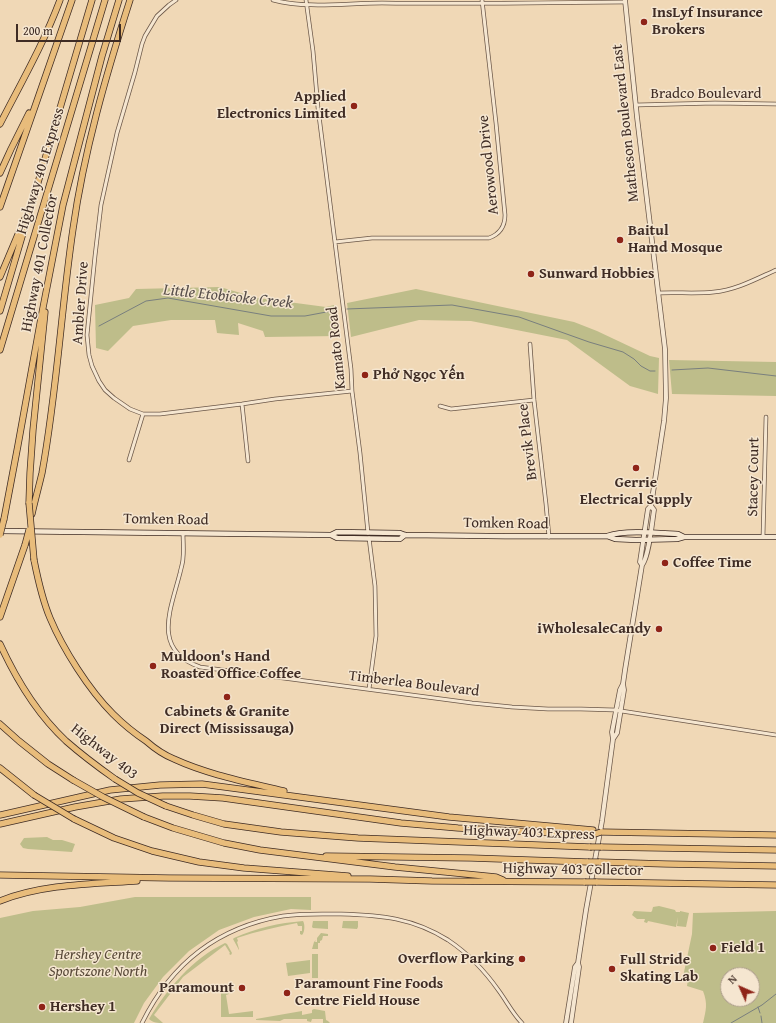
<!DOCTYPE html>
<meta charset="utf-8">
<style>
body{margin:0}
#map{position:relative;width:776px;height:1023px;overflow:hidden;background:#f0d8b6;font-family:"Gentium Book Plus",serif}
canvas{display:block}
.north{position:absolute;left:720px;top:967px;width:40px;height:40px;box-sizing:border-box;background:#f5e6d0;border:1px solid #ac9c8b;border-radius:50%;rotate:315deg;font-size:11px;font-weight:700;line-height:16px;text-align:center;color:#3f2c24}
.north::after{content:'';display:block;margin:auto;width:14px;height:18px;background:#8f2418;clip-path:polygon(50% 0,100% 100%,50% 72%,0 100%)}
.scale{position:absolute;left:16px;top:24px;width:105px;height:18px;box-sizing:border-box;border:2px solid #3f2c24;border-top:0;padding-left:5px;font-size:12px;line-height:14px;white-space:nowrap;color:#3f2c24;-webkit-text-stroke:3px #f5e6d0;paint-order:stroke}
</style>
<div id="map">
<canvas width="776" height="1023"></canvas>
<div class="north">N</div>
<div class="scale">200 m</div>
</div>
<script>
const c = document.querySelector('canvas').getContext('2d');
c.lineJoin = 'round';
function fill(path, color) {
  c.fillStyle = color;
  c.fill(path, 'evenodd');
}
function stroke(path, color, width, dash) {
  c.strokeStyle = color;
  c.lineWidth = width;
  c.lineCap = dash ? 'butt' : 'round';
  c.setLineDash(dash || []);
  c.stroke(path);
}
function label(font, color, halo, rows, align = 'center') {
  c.font = font + ' "Gentium Book Plus",serif';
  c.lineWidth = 3;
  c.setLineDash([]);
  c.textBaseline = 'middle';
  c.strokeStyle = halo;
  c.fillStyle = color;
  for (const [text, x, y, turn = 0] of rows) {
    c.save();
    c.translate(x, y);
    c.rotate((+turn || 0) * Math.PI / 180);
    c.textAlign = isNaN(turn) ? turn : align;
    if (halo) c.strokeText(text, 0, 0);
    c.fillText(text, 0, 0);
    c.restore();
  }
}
fill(new Path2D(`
 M220 287 258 298 326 307 334 305 338 336 265 337 263 331 238 323 239 335 217 333 215 320H171L133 326 108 351 96 348 95 305 129 298 136 289Z
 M416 289 574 322 597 331 650 356 659 358 658 394 630 386 567 340 471 321 419 320 351 337 347 303Z
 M669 360 776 362V396L672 394Z
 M47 837 53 840H62L75 844 72 852 28 849 23 848 20 844 24 838Z
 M135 897H311V910L291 909 254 917 219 930 189 951 163 977 144 1003 134 1023H0V918L33 911 80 907Z
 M659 906 675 910 676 912H680V911L689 913 686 927 677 926 678 917 676 927 648 921 647 923 644 922 645 919H637L632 915 634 911 651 912 652 911 653 907Z
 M776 911V1023H703C706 1010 708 1004 703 991L687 986 688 978 683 977 692 934 693 913ZM728 975H752V999H728Z
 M303 921C305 924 305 932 302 935L300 934V931H302V926H298L297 923C277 927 257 931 237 938L238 941 237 942 239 949V950L233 939 234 938C256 928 279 923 303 921Z
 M313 921H328V929L313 928 312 927Z
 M343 921H358V927L357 929 342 928Z
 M321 933 328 934V936H323L322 940 320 941V943H318V949H312L314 942 316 940 315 942H317V938Z
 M225 943 227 944 232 953 231 955 229 954 230 953 225 945 183 977 154 1015 163 1023C158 1023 153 1023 149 1019 168 988 192 959 225 943Z
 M312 954H318V978H312Z
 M310 960V973L288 976 286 963Z
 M228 987 229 994 226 995 229 1014 253 1011V1017H221V988Z
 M314 1009 325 1011 326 1020 328 1021 330 1023H323V1019H312L311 1022 307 1021V1019H284L280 1021 256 1020V1019L302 1011V1015L312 1013V1010Z`), '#bebd8a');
stroke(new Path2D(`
 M347 309 452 305 519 317 589 342 623 352 634 359 641 366 650 371H655
 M99 326 146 301 168 298 271 316H305L337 310
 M672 370 708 368 776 376
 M758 1007 760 1013
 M761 1016 762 1023
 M731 1023 762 1005 776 994`), '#797f7e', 1);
const minor = new Path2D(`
 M176 0 169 5 157 16 145 36 142 44 135 72 117 133 101 205 95 256 87 335 89 355 92 366 99 381 105 390 114 398 130 409 143 414H160L242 404 275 399 352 391
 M273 0C307 9 347 3 382 3 463 4 544 3 625 2
 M306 0 313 51 318 108 351 369 352 391 360 453 368 533
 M636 105 715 103 776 104
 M335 242 372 238H489C500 234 505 227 505 215L496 123 482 0
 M658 293C677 292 696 294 714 292 736 290 756 279 776 270
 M530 344 534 400 546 504 549 537
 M242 404 248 461
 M440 406 451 409 534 400
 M129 460 143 414
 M183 533C183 541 184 550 183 558 183 563 181 568 180 573 171 609 151 650 200 667L472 703 512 707 548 709H581L615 710 776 735
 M763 537 766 417
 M369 538 375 586 376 636 369 689
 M142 1023C171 964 218 927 283 916 302 913 322 914 341 914 381 915 413 918 448 940 469 954 485 971 499 991 507 1002 513 1014 522 1023`);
const tertiary = new Path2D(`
 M625 0 637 117 665 349 666 398 664 421 651 506 648 509 640 562 642 565
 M613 739 617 733 624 690 623 684 625 670 642 565C649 557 652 522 654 510L651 506
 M566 1023 575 967 578 963
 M571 1023 579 967 578 963 586 910 602 821 613 739 612 732 620 690 623 684`);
const secondary = new Path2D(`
 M0 531 331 535 337 532 400 533 405 535C472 536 540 537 607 536 625 530 658 533 678 534L684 537
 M331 535 337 538 400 539 405 535
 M607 536 615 539 636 540 677 539 684 537H776`);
const motorway = new Path2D(`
 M0 124C21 83 44 43 60 0
 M0 173 11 149 29 113
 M0 207 72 0
 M0 277 24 220
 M0 311 92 0
 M0 350 105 0
 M29 503 30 473 33 430 45 312
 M32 514C35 500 39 486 42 473 57 392 61 310 73 229 84 151 106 75 130 0
 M4 519 18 445 41 318 63 205 102 56 119 0
 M34 560C38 580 42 599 50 618 63 649 89 690 113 714 123 724 134 733 146 741 154 748 164 755 174 759 209 775 247 782 284 791
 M0 617 25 545
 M0 644C16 679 38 715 66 741 82 755 98 767 115 779
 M0 724 19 741 48 764 73 780
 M0 768 34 795
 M166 806 193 815 224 824 281 832 358 838 590 847
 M0 815 110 790 160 785 202 784 449 817 593 830
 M144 817 173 828 224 843 260 850 395 867 496 877 503 880
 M74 819 114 838 152 851 199 862 244 868 348 876
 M0 824 75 807 121 799 163 796H190L223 798 401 823 458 828 592 835
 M601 832 776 835
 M601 847 776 850
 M326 856 471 858 588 862
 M599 862 666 864 776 866
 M0 875 169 878 370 879 432 881 585 882
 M596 882 776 885
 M0 901C42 884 92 884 137 881`);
stroke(minor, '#6b5748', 4.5);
stroke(tertiary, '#6b5748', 5.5);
stroke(secondary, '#3f2c24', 6);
stroke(motorway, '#3f2c24', 7);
stroke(minor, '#f5e6d0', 3);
stroke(tertiary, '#f5e6d0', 4);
stroke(secondary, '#f5e6d0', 4.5);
stroke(motorway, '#e8bc7b', 5.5);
const motorwayBridge = new Path2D(`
 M29 503 34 560
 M0 535 4 519
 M25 545 29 530
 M115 779 138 793 166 806
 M73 780 103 797 144 817
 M34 795 74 819
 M592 835 601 832
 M590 847H601
 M588 862H599
 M585 882H596`);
stroke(motorwayBridge, '#3f2c24', 7, []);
stroke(motorwayBridge, '#e8bc7b', 5.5);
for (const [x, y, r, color] of [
 [644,22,4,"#8f2418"],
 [354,106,4,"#8f2418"],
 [620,240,4,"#8f2418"],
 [531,274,4,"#8f2418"],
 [365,375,4,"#8f2418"],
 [636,468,4,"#8f2418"],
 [665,563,4,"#8f2418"],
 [659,629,4,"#8f2418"],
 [153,666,4,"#8f2418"],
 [227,697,4,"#8f2418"],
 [713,948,4,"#8f2418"],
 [522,959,4,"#8f2418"],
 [612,969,4,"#8f2418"],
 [242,988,4,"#8f2418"],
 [287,993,4,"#8f2418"],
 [42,1007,4,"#8f2418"]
]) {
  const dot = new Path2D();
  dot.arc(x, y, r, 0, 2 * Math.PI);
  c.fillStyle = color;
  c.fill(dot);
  stroke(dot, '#f5e6d0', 1.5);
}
label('bold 15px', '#3f2c24', '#f5e6d0', [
 ["InsLyf Insurance",652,13],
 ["Brokers",652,30],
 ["Applied",346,97,"right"],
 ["Electronics Limited",346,114,"right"],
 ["Baitul",628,231],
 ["Hamd Mosque",628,248],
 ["Sunward Hobbies",539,274],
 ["Phở Ngọc Yến",373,375],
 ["Gerrie",636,483,"center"],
 ["Electrical Supply",636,500,"center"],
 ["Coffee Time",673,563],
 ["iWholesaleCandy",651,629,"right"],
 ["Muldoon's Hand",161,657],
 ["Roasted Office Coffee",161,674],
 ["Cabinets & Granite",227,712,"center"],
 ["Direct (Mississauga)",227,729,"center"],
 ["Field 1",721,948],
 ["Overflow Parking",514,959,"right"],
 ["Full Stride",620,960],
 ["Skating Lab",620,977],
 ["Paramount Fine Foods",295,984],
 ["Centre Field House",295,1001],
 ["Paramount",234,988,"right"],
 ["Hershey 1",50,1007]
], 'left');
label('15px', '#3f2c24', '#f5e6d0', [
 ["Bradco Boulevard",706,94],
 ["Matheson Boulevard East",626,123,-96],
 ["Aerowood Drive",489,165,-96],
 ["Highway 401 Express",41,171,-73],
 ["Highway 401 Collector",40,263,-79],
 ["Ambler Drive",81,303,-86],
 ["Kamato Road",337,348,-96],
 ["Brevik Place",528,442,-97],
 ["Stacey Court",754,477,-89],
 ["Tomken Road",166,520,1],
 ["Tomken Road",506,524,1],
 ["Timberlea Boulevard",414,684,7],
 ["Highway 403",104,752,38],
 ["Highway 403 Express",529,833,2],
 ["Highway 403 Collector",573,870,1]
]);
label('italic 15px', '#584938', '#f5e6d0', [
 ["Hershey Centre",98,955],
 ["Sportszone North",98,972]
]);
label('italic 16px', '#574e4a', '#f5e6d0', [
 ["Little Etobicoke Creek",228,297,6]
]);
</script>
